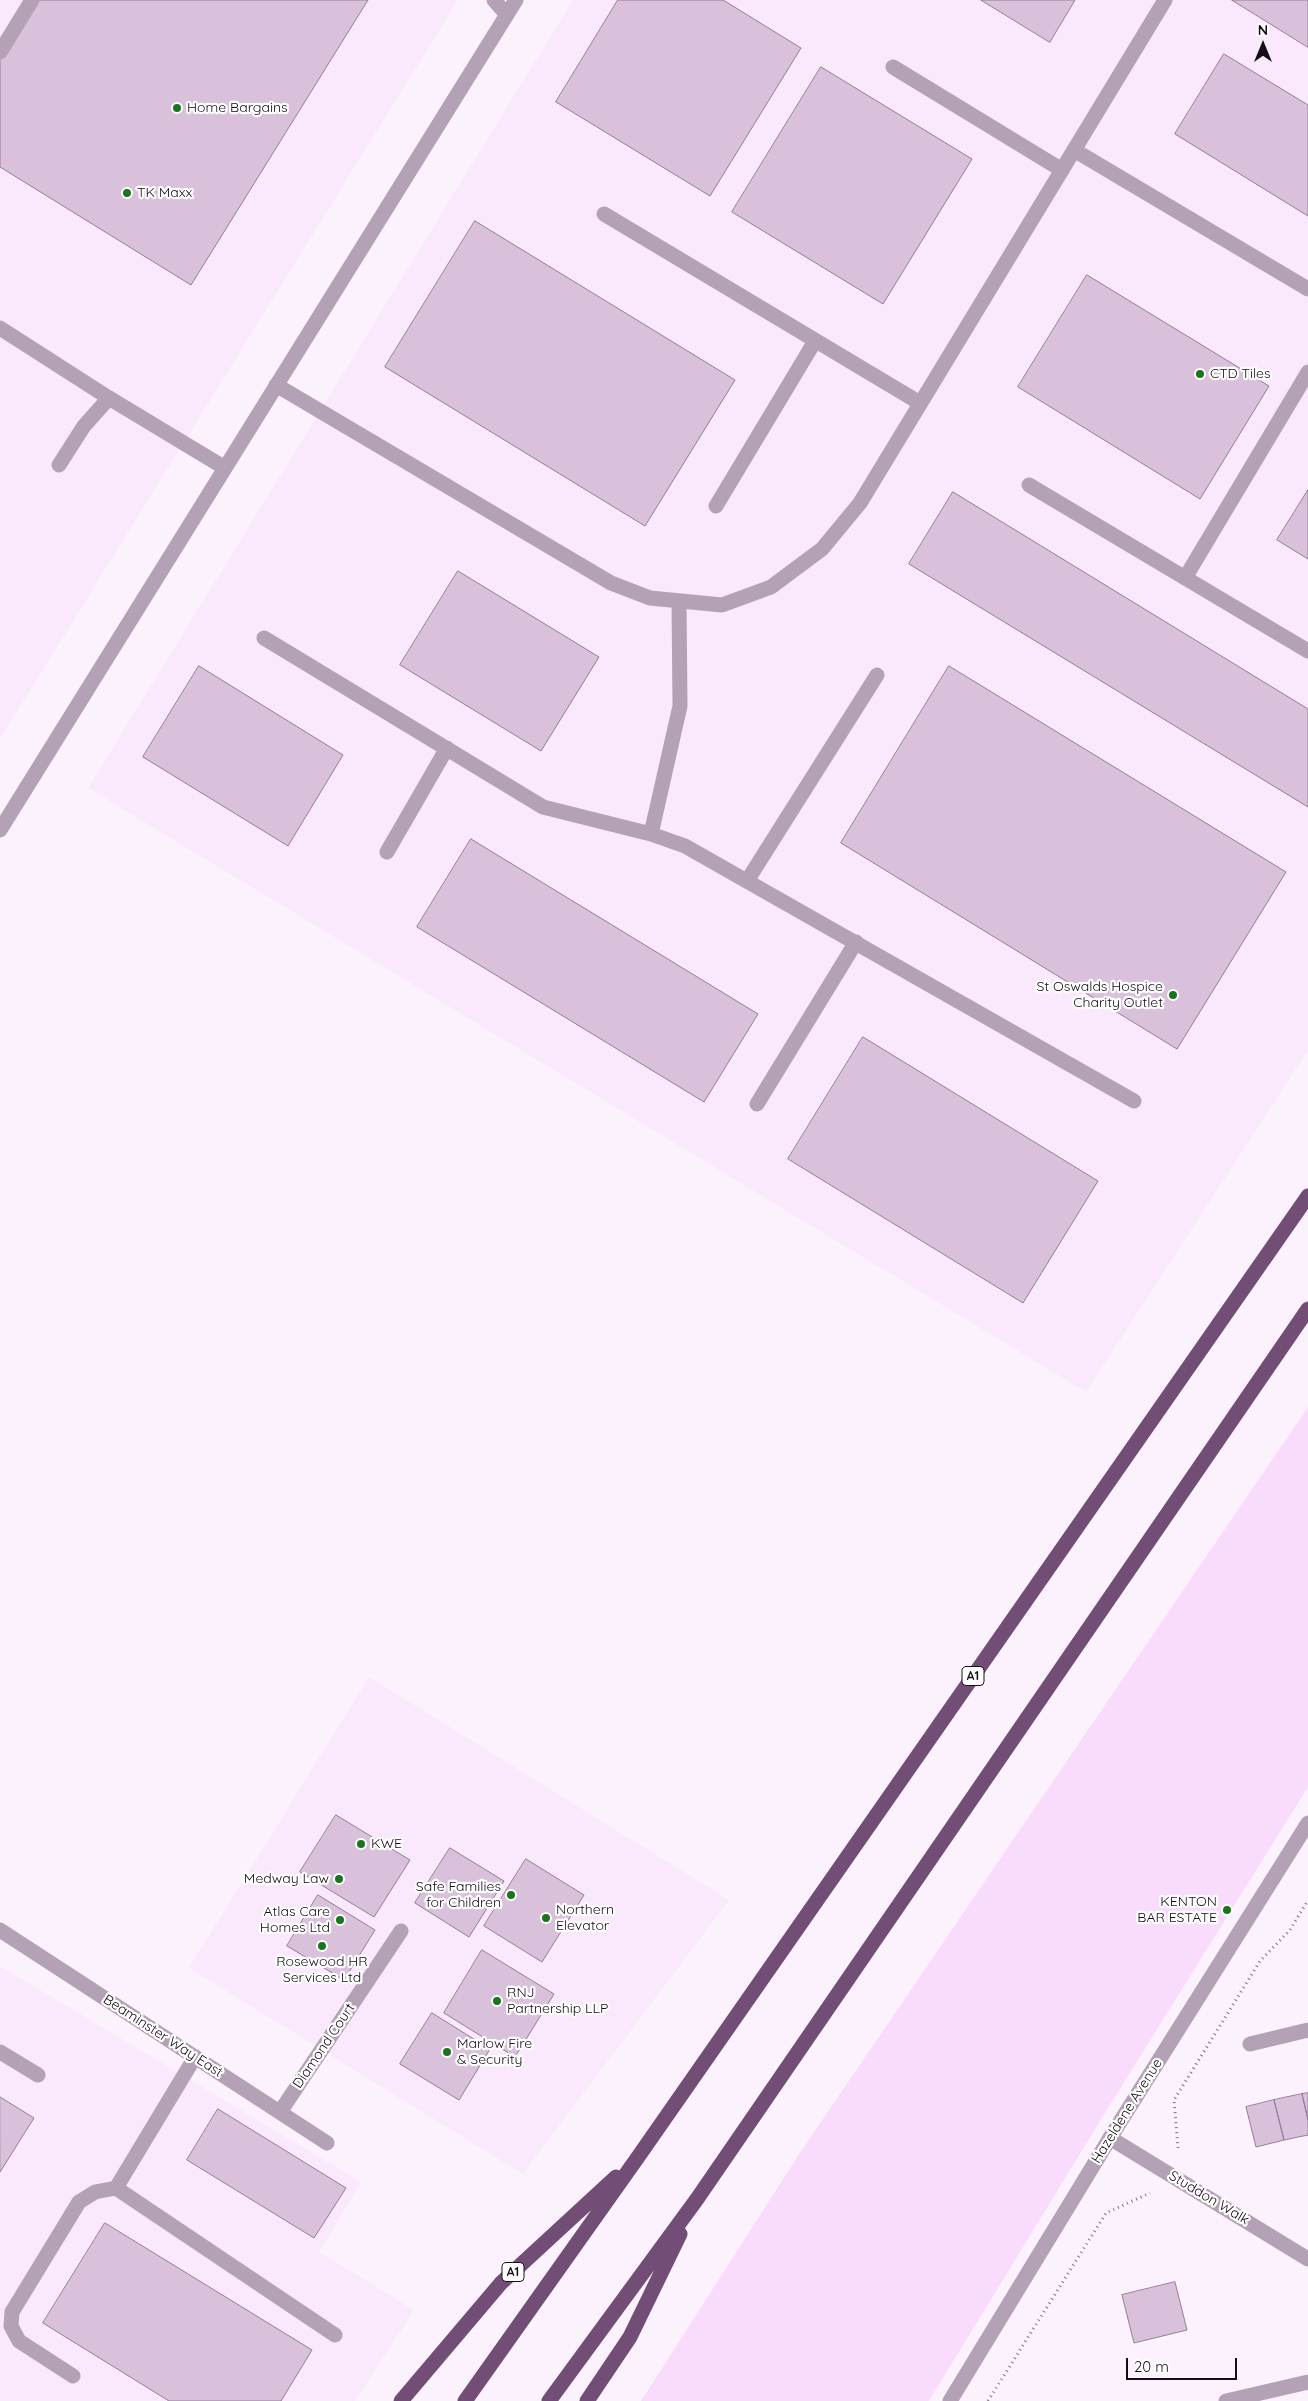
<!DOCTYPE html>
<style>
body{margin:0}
#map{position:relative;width:1308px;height:2401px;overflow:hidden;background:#fcf2fd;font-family:Quicksand,sans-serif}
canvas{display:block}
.north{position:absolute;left:1238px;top:20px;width:50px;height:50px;-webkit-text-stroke:4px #fff;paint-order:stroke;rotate:0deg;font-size:14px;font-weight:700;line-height:20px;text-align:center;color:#160e17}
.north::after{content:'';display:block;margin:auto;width:18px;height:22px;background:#160e17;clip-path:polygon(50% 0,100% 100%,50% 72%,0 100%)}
.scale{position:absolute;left:1126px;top:2358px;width:111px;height:22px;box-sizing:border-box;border:2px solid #160e17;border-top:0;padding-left:6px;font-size:15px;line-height:18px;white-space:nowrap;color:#160e17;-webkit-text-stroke:4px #fff;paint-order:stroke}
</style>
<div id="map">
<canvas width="1308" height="2401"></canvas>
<div class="north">N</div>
<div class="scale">20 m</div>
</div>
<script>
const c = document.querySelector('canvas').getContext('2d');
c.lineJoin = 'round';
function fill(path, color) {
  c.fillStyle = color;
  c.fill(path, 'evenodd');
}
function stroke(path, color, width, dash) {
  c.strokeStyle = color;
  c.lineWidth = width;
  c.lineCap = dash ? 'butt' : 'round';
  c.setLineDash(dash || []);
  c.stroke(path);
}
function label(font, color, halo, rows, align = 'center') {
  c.font = font + ' Quicksand,sans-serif';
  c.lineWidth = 4.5;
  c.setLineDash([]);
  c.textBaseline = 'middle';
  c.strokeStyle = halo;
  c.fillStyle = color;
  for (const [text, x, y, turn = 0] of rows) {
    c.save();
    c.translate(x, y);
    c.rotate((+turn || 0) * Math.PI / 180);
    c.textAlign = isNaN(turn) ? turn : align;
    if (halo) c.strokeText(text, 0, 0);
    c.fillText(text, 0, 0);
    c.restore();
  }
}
fill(new Path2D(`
 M0 0H458L0 739Z
 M573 0H1308V1050L1086 1392 88 788Z
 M369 1677 729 1900 523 2174 189 1968Z
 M0 1966 361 2182 319 2252 414 2310 355 2401H0Z`), '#fae8fc');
fill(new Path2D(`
 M1308 1407V1787L1100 2121 929 2401H641L801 2151Z`), '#f9dcfc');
const building = new Path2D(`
 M34 0H368L191 285 0 167V55Z
 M618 0H723L801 48 710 196 556 102Z
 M981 0H1075L1050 42Z
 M1232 0H1308V47Z
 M1224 54 1308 105V216L1175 134Z
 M821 67 972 159 883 304 732 212Z
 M475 221 735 380 645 526 385 367Z
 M1087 275 1269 386 1200 499 1018 387Z
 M1308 490V559L1277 540Z
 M953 492 1308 709V807L909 564Z
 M458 571 599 657 541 751 400 665Z
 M199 666 343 755 288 846 143 757Z
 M949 666 1286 872 1177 1049 841 843Z
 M471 839 758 1014 704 1102 417 927Z
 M863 1037 1098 1181 1023 1303 788 1159Z
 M336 1815 410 1860 374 1917 300 1872Z
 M450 1848 504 1881 469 1937 415 1903Z
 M526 1859 584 1895 542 1962 484 1926Z
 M318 1895 375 1930 344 1980 287 1946Z
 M482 1950 554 1994 515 2057 444 2013Z
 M432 2013 490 2049 459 2100 400 2064Z
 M1308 2093V2120L1302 2094Z
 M1302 2094 1308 2120V2135L1284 2140 1274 2100Z
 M0 2097 34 2118 0 2172Z
 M1274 2100 1284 2140 1256 2147 1246 2107Z
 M218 2109 346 2188 314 2238 187 2160Z
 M105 2223 312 2350 281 2401H169L43 2323Z
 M1175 2282 1187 2330 1134 2343 1122 2295Z`);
fill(building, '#d9c1dc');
stroke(building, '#947e96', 1);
stroke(new Path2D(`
 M1178 2148 1174 2100 1260 1961 1290 1930 1308 1900
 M988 2401 1106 2213 1150 2193`), '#7e757f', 3, [1, 4]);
stroke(new Path2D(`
 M893 67 1062 170
 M1074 150 1308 289
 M604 214 920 403
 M59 465 84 426 109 398
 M1029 485 1308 651
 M716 506 815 341
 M1185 578 1308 372
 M264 638 543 807 651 834 685 846 1134 1101
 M651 834 680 706 679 602
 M387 852 447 748
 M747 881 877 675
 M757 1104 856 942
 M0 2052 38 2075
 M195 2057 116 2188 335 2335
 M73 2376 19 2341 11 2326 12 2312 79 2202 95 2192 116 2188`), '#b4a1b6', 15);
stroke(new Path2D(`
 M494 0 507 15
 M0 52 32 0
 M0 328 109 398 225 468
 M276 385 611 583 650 598 722 605 771 587 822 549 860 503 1165 0
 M0 830 516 0
 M0 1930 327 2143
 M1250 2044 1308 2030
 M280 2112 401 1931
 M1110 2138 1308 2259
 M1226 2401 1308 2382`), '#b4a1b6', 15);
stroke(new Path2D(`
 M950 2401 1110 2138 1308 1823`), '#b4a1b6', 15);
stroke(new Path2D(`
 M401 2401 501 2283 616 2177
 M465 2401 638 2157 1308 1196
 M549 2401 697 2199 1308 1309
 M587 2401 630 2337 680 2234`), '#724e76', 15);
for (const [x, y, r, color] of [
 [177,108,5,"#1d731e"],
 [127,193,5,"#1d731e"],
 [1200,374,5,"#1d731e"],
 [1173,995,5,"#1d731e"],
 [361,1844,5,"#1d731e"],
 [339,1879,5,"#1d731e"],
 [511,1895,5,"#1d731e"],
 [1227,1910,5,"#1d731e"],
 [546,1918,5,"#1d731e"],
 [340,1920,5,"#1d731e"],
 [322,1946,5,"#1d731e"],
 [497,2001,5,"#1d731e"],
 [447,2052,5,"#1d731e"]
]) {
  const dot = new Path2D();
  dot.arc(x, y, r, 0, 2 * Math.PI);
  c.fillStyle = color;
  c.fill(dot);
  stroke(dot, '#fff', 2);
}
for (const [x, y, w] of [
 [973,1676,22],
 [513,2272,22]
]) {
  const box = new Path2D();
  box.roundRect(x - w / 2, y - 9.5, w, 19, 4);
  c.fillStyle = '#fff';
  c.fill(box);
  stroke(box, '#160e17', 1);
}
label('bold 12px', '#160e17', null, [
 ["A1",973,1676],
 ["A1",513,2272]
]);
label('14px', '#160e17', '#fff', [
 ["Home Bargains",187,108],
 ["TK Maxx",137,193],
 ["CTD Tiles",1210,374],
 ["St Oswalds Hospice",1163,987,"right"],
 ["Charity Outlet",1163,1003,"right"],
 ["KWE",371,1844],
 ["Medway Law",329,1879,"right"],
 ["Safe Families",501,1887,"right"],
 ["for Children",501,1903,"right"],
 ["KENTON",1217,1902,"right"],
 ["BAR ESTATE",1217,1918,"right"],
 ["Northern",556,1910],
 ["Elevator",556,1926],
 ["Atlas Care",330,1912,"right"],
 ["Homes Ltd",330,1928,"right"],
 ["Rosewood HR",322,1962,"center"],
 ["Services Ltd",322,1978,"center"],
 ["RNJ",507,1993],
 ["Partnership LLP",507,2009],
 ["Marlow Fire",457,2044],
 ["& Security",457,2060]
], 'left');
label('14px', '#160e17', '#fff', [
 ["Beaminster Way East",163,2036,33],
 ["Diamond Court",324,2046,-56],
 ["Hazeldene Avenue",1127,2111,-58],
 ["Studdon Walk",1209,2198,31]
]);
</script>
